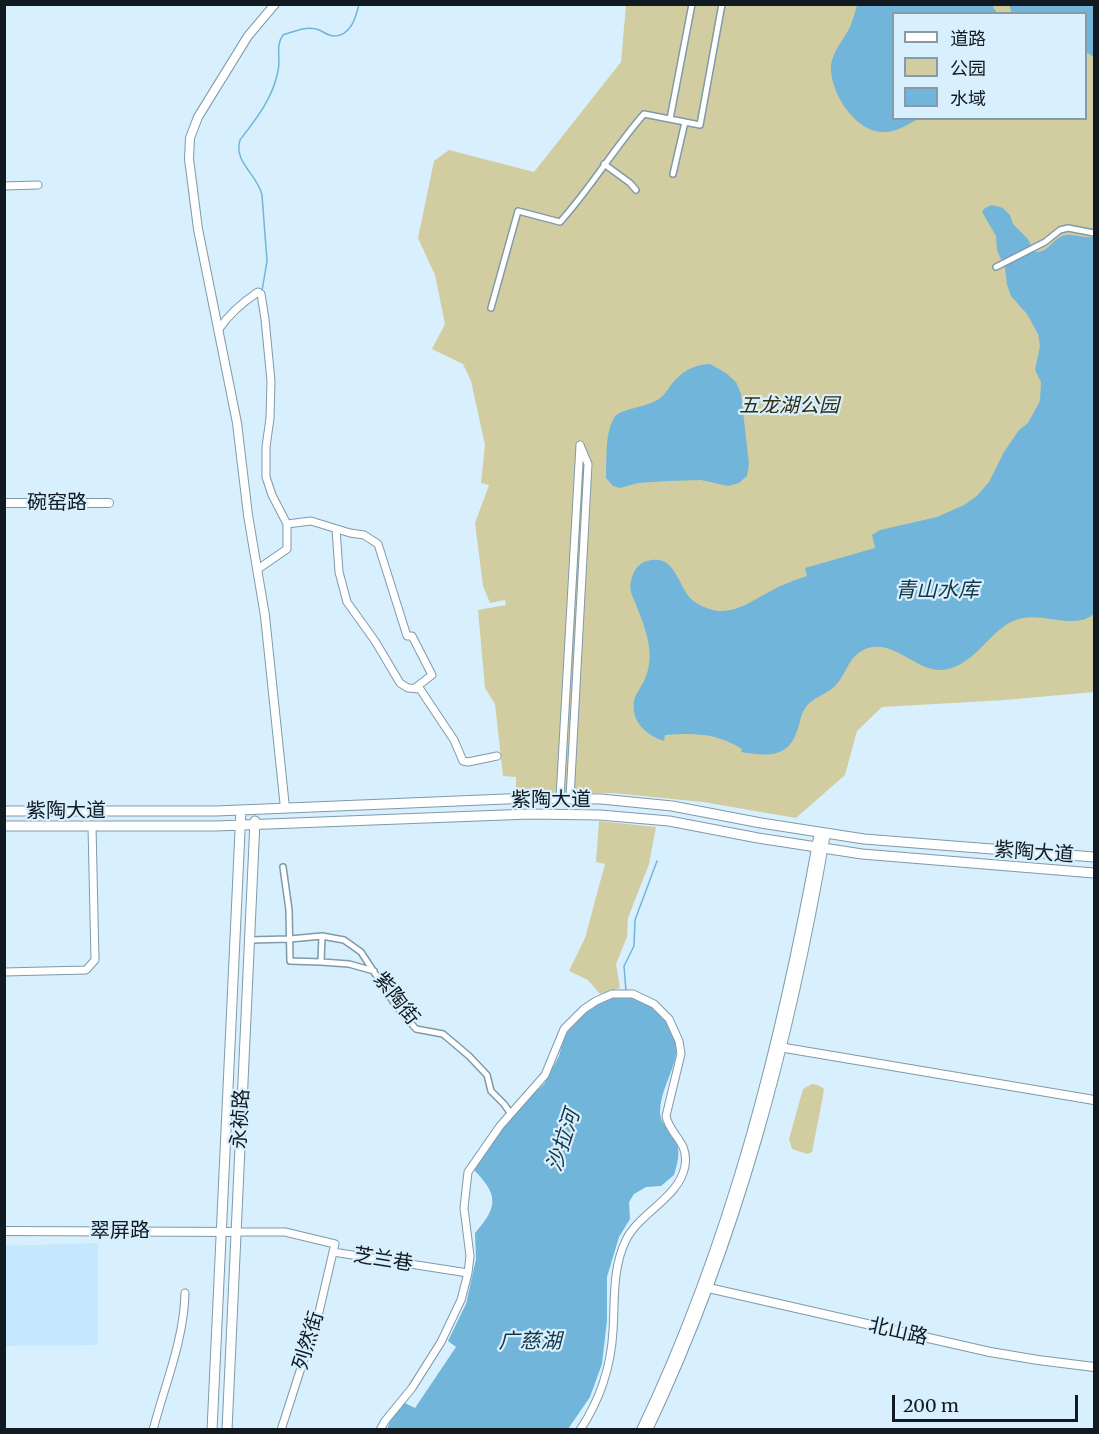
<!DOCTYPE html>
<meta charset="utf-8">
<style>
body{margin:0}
#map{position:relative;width:1099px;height:1434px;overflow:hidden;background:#d8effd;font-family:Merriweather,"Noto Sans SC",serif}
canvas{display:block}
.frame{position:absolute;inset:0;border:6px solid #101a20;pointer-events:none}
.legend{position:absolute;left:892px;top:12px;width:195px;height:108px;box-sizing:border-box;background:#d8effd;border:2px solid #889aa5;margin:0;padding:8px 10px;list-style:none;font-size:18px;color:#101a20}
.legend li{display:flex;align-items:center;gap:12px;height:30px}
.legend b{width:30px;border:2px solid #889aa5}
.scale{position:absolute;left:892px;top:1395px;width:186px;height:27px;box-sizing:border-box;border:3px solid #101a20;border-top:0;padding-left:8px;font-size:18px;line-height:21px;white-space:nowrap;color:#101a20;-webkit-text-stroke:4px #d8effd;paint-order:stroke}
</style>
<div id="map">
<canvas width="1099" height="1434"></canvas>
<div class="frame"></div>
<ul class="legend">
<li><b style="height:8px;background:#fff"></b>道路</li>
<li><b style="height:16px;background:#d2cda0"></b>公园</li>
<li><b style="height:16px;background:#71b5da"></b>水域</li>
</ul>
<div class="scale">200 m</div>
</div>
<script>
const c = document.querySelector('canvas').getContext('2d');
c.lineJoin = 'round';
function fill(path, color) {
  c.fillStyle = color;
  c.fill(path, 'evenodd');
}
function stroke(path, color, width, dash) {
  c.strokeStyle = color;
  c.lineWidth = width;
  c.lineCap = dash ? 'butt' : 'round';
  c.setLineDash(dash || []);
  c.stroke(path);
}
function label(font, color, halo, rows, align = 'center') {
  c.font = font + ' Merriweather,"Noto Sans SC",serif';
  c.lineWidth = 4.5;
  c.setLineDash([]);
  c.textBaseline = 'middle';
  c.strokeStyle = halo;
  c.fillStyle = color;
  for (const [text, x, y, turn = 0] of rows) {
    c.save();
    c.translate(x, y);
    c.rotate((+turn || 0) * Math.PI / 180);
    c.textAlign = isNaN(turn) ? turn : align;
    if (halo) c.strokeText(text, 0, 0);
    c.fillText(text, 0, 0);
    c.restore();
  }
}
fill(new Path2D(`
 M98 1243V1345L5 1346V1246Z`), '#c4e8fd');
fill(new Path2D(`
 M626 5H1094V692L1005 700 882 707 857 731 845 775 796 818 703 802 613 793H516V777L503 776 495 704 485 688 478 610 506 605 505 600 490 603 483 586 475 523 489 485 481 483 485 445 471 381 463 364 432 349 445 324 435 275 418 238 434 161 449 150 534 172 621 62ZM894 14H1086V118H894Z
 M599 821 656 827 649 864 628 918 627 937 616 964 620 988 600 994 588 980 569 971 585 938 605 864 596 862Z
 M812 1084 818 1085 824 1089 823 1096 812 1152 807 1154 792 1149 789 1139 803 1089Z`), '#d2cda0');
fill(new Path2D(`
 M857 5H992L997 13 894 14V118L918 119C907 125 897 132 884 132 855 133 829 91 831 65 833 51 844 39 850 27 853 20 855 12 857 5Z
 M1009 5H1094V57L1086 52V14L1012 13Z
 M992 205 1003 208 1010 215 1013 224 1028 239 1034 252C1047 253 1050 243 1060 237 1070 231 1083 239 1094 237V614C1091 616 1086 619 1082 620 1058 625 1036 610 1011 622 987 634 972 669 940 670 916 670 894 640 868 648 847 656 848 672 836 685 827 695 811 697 804 710 800 716 800 725 797 731 788 759 765 756 741 752L742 749C715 733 696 733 665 735L664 741C646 735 631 722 634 701 635 695 641 687 644 681 657 654 645 628 635 602 632 595 629 589 631 581 633 572 637 564 647 561 674 553 677 582 690 598 697 605 709 610 719 611 738 612 753 600 769 592 781 585 794 580 807 576L805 568 875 548 872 535 880 530 937 517 964 505 977 496 989 482 1004 452 1019 430 1028 423 1040 401 1041 382 1035 370 1040 346 1038 334 1027 314 1011 296 1007 285 1005 268 997 250 996 236 982 212 985 208Z
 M710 364 726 373 736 382 741 394 749 464 747 476 739 483 728 486 701 480 669 481 638 483 620 488 613 486 606 478V473C607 456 605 433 614 418 620 408 646 408 659 399 664 396 667 390 671 385 682 371 692 365 710 364Z
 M620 992C629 995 638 997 646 1000 664 1008 678 1035 676 1054 673 1073 660 1092 660 1112 660 1123 668 1128 673 1136 682 1148 678 1162 674 1175L661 1186 646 1187 634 1194 629 1202 630 1219 619 1237 607 1277V1320L602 1364 590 1397 568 1429 387 1430 391 1418 405 1403 415 1408 456 1347 448 1341 466 1304 476 1259 475 1233C499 1206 498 1194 473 1169L507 1123 527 1100 544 1084 559 1056 564 1037 575 1021 594 1004Z`), '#71b5da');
stroke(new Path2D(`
 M262 291 267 261 262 195C258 175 233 162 240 140 256 119 273 98 278 71 281 59 275 46 283 35 293 32 305 26 316 29 322 30 327 36 334 36 351 36 356 17 359 4
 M626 991 624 966 634 946 635 920 657 861`), '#71b5da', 1.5);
const pedestrian = new Path2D(`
 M670 119 692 4
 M604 164 630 183 636 190
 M673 174 685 122
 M996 267 1045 242 1060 230 1068 228 1094 233
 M491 308 518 211 560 222C591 188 614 148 644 114L700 125 722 4
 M283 867 289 910 290 961 321 962
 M322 936 321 962 349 964 374 971
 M249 940 290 939 322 936 344 940 361 952 396 1006 416 1029 443 1034 469 1056 487 1075 491 1091 504 1104 511 1114`);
const minor = new Path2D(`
 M4 186 38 185
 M219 329C229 314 243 302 258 292L261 294 265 319 271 381 270 418 266 447V477L272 495 287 524
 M336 529 339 572 347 602 375 641 400 683 408 688 420 689 454 740 463 761 468 762 497 756
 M258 569 287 549V524L311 521 350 533 364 535 378 544 407 636H412L432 675 415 688
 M560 798 580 445
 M570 798 588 464 580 445
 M4 972 86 970 95 960 92 826
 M236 1232H285L335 1244 333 1252 468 1273
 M153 1430C165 1384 184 1340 185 1293
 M281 1430 319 1312 333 1252
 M380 1430 385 1421 412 1388 441 1342 461 1300 468 1273 470 1256 464 1208 468 1172 500 1126 545 1075 564 1029 584 1009 596 1001 612 994H633L654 1004 669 1019 679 1041 681 1054 666 1116C670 1136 689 1141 685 1166 679 1198 640 1212 626 1240 612 1269 615 1300 613 1331 611 1366 600 1400 580 1430`);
const tertiary = new Path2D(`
 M275 4 248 36 198 117 190 138 189 159 198 229 237 423 248 515 265 616 285 808
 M4 503H109
 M779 1047 1094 1100
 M4 1231 236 1232
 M704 1287 990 1352 1038 1360 1094 1367
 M641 1430C732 1239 782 1039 819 832
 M648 1430C738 1241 791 1038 826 833`);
const secondary = new Path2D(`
 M4 811H216L530 798 601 799 672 806 761 823 864 839 1094 857
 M4 826H216L530 814 600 815 669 821 758 838 862 854 1094 873
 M212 1430 241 810
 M227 1430 255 821`);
stroke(pedestrian, '#7f9aa9', 8);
stroke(minor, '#7f9aa9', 9);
stroke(tertiary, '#7f9aa9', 10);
stroke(secondary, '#7f9aa9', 11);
stroke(pedestrian, '#fff', 5);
stroke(minor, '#fff', 7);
stroke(tertiary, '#fff', 8);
stroke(secondary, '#fff', 9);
label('italic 20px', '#332f11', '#d8effd', [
 ["五龙湖公园",789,406]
]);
label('20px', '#101a20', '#d8effd', [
 ["碗窑路",57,503],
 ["紫陶大道",551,800],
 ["紫陶大道",66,811],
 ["紫陶大道",1034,853,4],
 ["紫陶街",396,999,52],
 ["永祯路",241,1119,-87],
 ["翠屏路",120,1231],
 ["芝兰巷",383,1260,9],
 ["北山路",898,1332,13],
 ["列然街",309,1341,-73]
]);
label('italic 21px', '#153444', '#d8effd', [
 ["青山水库",937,591],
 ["沙拉河",564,1141,-72],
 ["广慈湖",530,1342]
]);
</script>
